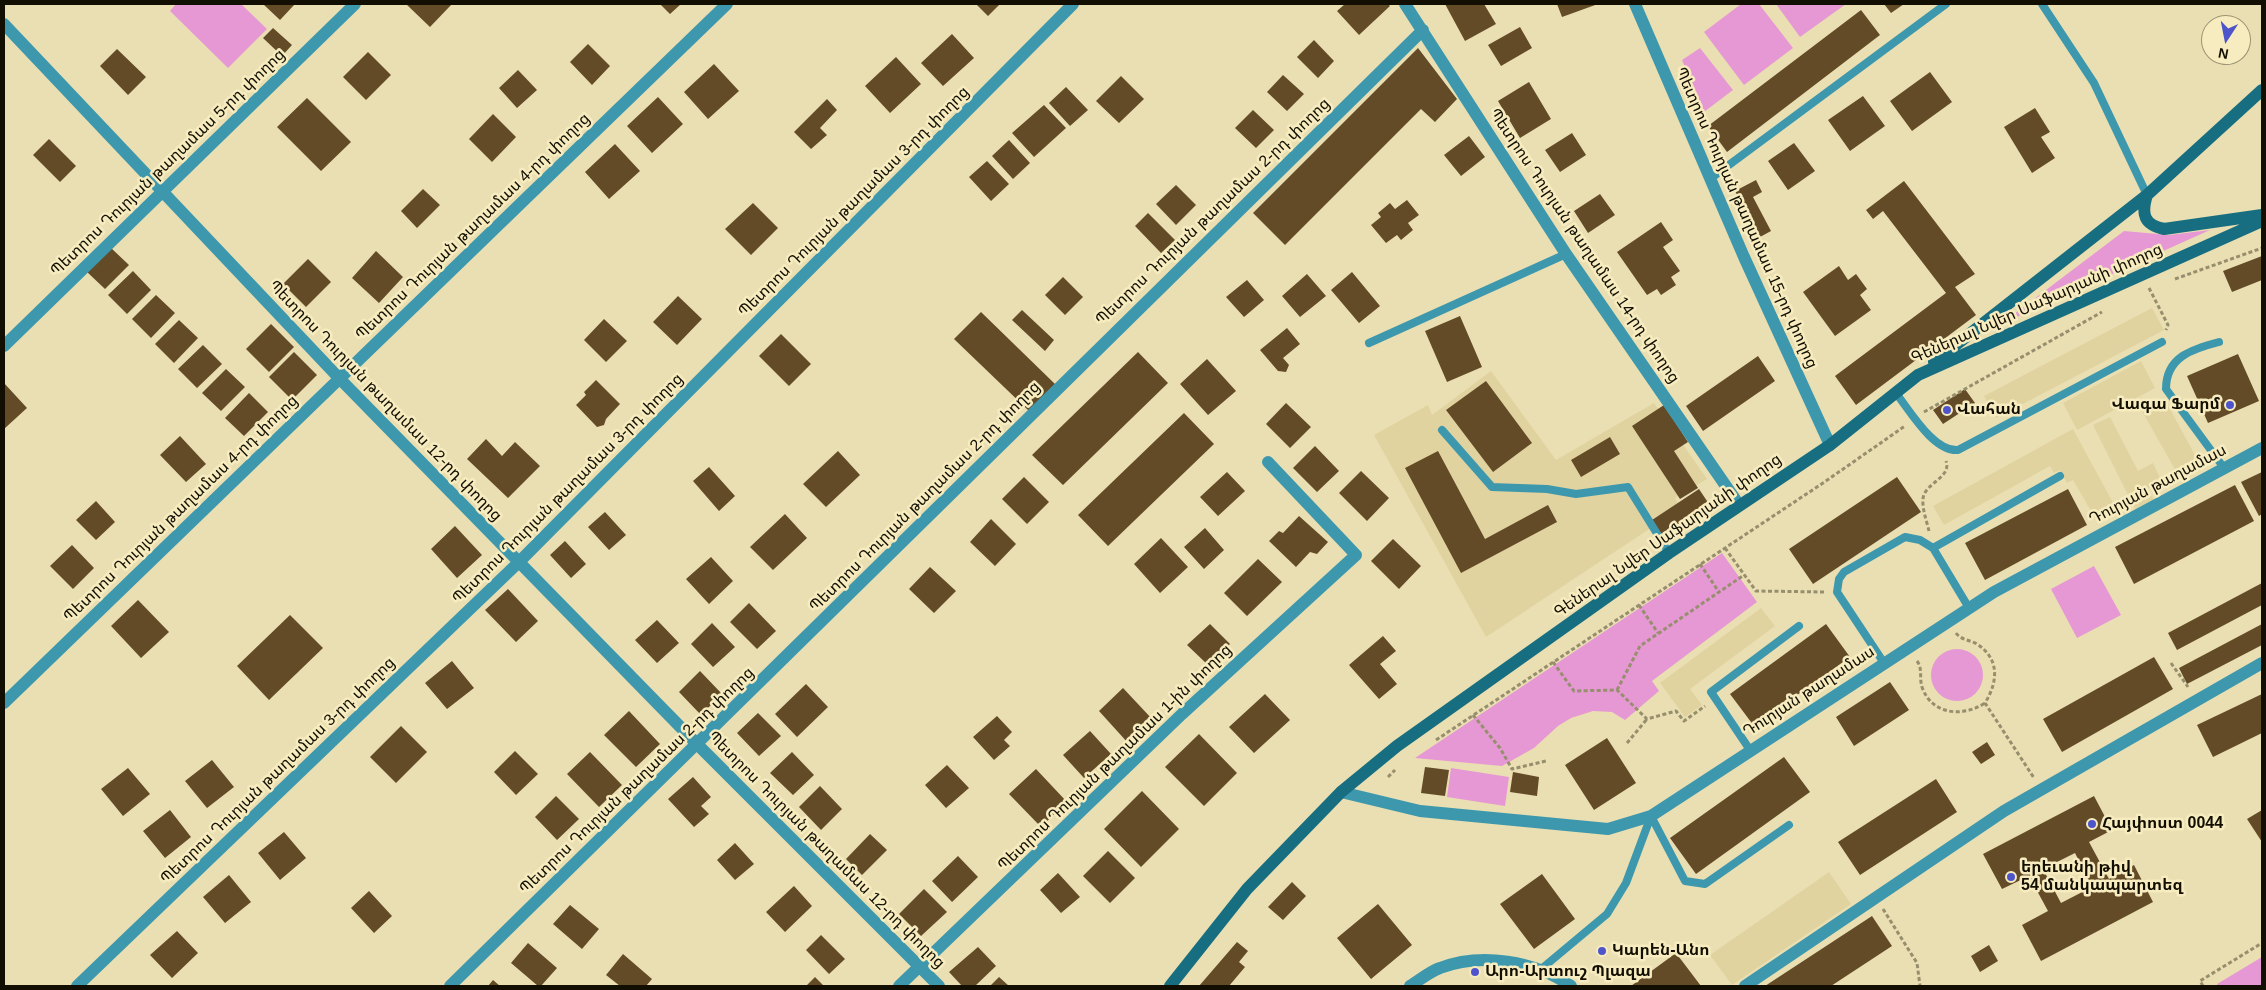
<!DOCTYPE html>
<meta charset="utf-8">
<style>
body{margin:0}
#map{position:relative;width:2266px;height:990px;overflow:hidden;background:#eadfb2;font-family:Arial,sans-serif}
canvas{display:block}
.frame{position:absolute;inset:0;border:5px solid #120e01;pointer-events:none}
.north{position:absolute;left:2201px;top:15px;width:50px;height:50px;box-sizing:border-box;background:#f7ecbf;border:1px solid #9b9373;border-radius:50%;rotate:191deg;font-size:14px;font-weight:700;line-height:20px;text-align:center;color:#120e01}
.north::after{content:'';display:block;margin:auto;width:18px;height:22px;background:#4e55cb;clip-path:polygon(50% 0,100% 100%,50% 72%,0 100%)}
</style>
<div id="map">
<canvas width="2266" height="990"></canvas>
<div class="frame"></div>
<div class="north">N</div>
</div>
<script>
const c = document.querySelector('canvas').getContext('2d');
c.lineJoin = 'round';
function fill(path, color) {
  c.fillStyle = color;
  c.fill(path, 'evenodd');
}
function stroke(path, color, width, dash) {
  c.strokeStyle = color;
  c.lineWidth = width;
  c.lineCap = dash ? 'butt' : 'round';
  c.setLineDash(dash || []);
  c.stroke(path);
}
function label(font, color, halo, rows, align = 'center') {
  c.font = font + ' Arial,"Noto Sans Armenian",sans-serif';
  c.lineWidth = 5;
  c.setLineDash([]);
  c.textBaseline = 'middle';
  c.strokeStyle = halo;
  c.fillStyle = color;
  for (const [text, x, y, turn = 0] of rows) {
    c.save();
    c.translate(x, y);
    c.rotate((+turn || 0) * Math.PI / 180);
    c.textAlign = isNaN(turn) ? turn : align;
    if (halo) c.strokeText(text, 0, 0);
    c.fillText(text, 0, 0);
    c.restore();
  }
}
fill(new Path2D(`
 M2152 308 2164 330 1996 418 1984 396Z
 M2141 361 2155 388 2077 430 2063 403Z
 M1491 371 1556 460 1654 403 1707 479 1675 498 1681 508 1486 637 1374 435 1428 405 1432 415Z
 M2164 398 2202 468 2181 480 2142 411Z
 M2110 417 2138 471 2153 463 2162 482 2148 489 2154 500 2135 509 2093 425Z
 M2073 429 2118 512 2098 523 2073 480 2067 483 2060 470 2054 473 2050 466 1944 525 1933 506Z
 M1761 608 1775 626 1690 689 1702 705 1685 717 1660 683Z
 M1829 872 1851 904 1732 985 1710 955Z`), '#e0d39f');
fill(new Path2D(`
 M176 4H241L267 29 228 68 170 11Z
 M1741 4H1759L1793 48 1744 85 1704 32Z
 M1776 4H1846L1800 37Z
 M1700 48 1733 90 1704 112 1682 60Z
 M2210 230 2001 324 2124 231 2169 235Z
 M1722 553 1757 602 1652 681 1659 691 1625 720 1612 712 1593 711 1571 718 1558 726 1534 748 1502 766 1415 758Z
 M2094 566 2121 615 2077 638 2051 589Z
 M1931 675a26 26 0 1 1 52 0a26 26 0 1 1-52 0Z
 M1451 768 1509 777 1505 806 1447 797Z
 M2262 957V986H2218L2217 984Z`), '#e698d4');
fill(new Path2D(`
 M263 4H295L280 20Z
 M406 4H452L430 27Z
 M660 4H681L670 14Z
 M976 4H1000L988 16Z
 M1345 4H1388L1390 6 1359 35 1337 11Z
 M1445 4H1484L1496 24 1465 41Z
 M1557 4H1598L1562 17Z
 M1884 4H1904L1891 13Z
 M1861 10 1880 35 1727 152 1708 126Z
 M1520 27 1532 48 1501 66 1488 45Z
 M273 28 292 45 282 56 263 38Z
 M952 34 974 58 943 86 921 63Z
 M1314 40 1334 61 1318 78 1297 57Z
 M588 44 610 66 592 85 570 62Z
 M1418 48 1457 99 1435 122 1421 109 1285 245 1253 213Z
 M117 49 146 77 128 95 100 66Z
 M368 52 391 75 366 100 343 77Z
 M896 57 921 84 890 113 865 86Z
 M714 64 739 91 708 119 684 92Z
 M518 70 537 90 517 108 499 88Z
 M1930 72 1952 102 1912 131 1890 101Z
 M1283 75 1304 94 1287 111 1267 92Z
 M1121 76 1144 99 1119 123 1096 101Z
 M1529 82 1551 119 1520 138 1498 101Z
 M1066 87 1088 110 1070 126 1049 103Z
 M1863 96 1885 126 1850 151 1828 120Z
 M658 97 683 124 652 153 627 126Z
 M307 98 351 142 321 171 277 127Z
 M827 99 837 110 820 128 827 135 811 149 794 132Z
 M1044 105 1066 128 1034 157 1012 133Z
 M2035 108 2050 132 2041 137 2055 158 2032 173 2004 127Z
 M1253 110 1274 130 1256 148 1235 128Z
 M493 114 516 137 492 162 469 139Z
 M1572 133 1586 155 1560 172 1545 150Z
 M1469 136 1485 157 1461 176 1444 155Z
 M49 139 76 166 60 182 33 155Z
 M1009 140 1030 163 1013 179 992 156Z
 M1794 143 1815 171 1788 190 1768 161Z
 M615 144 640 171 609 199 585 172Z
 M987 161 1009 184 991 201 969 177Z
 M1756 180 1762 192 1753 197 1771 231 1760 237 1735 191Z
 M1904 181 1975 274 1955 287 1976 315 1856 405 1835 376 1946 293 1883 211 1873 219 1866 210Z
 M1176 185 1196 205 1176 225 1156 204Z
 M423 189 440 205 417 228 401 211Z
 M1600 194 1615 215 1588 233 1574 211Z
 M1407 200 1419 215 1408 223 1413 230 1401 240 1397 235 1386 243 1371 225 1381 217 1378 213 1390 203 1395 209Z
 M753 203 778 228 751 255 725 229Z
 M1148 213 1175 240 1161 253 1135 226Z
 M1661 222 1673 240 1663 247 1680 271 1671 277 1676 285 1661 295 1657 289 1647 295 1617 252Z
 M110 247 129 265 105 289 86 271Z
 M376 251 403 277 379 303 352 278Z
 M2262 256V280L2232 292 2223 271Z
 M308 259 331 282 306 307 283 284Z
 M1839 266 1848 280 1856 274 1867 289 1860 295 1871 310 1835 336 1803 292Z
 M133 271 151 290 127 314 108 295Z
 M1352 272 1380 306 1359 323 1331 290Z
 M1307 274 1326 296 1300 317 1282 296Z
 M1063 277 1083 297 1065 315 1045 295Z
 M1247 280 1264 300 1244 317 1226 297Z
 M156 295 175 313 151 338 132 319Z
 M678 296 702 319 677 345 653 322Z
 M1022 310 1054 340 1045 351 1012 320Z
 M981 312 1055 384 1029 411 954 339Z
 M1460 316 1482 367 1447 382 1425 331Z
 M604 319 627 341 606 362 584 340Z
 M179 320 198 338 174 363 155 344Z
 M271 324 294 347 269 372 246 349Z
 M1287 328 1300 344 1283 358 1289 365 1286 372 1278 371 1260 350Z
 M781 334 811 364 789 386 759 356Z
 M203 345 222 364 197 388 178 369Z
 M294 352 317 375 292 400 269 377Z
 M1138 352 1168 383 1063 485 1032 455Z
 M2238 354 2259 401 2208 423 2187 376Z
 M1758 356 1775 381 1703 431 1686 406Z
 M1207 359 1236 391 1208 415 1180 384Z
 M226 369 245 387 221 411 202 393Z
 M596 380 620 404 606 419 604 425 597 427 576 405 586 395 584 392Z
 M1486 381 1532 443 1493 472 1446 410Z
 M4 383 27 408 4 429Z
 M1965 389 1975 403 1943 424 1933 410Z
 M249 393 268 412 244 436 225 418Z
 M1286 403 1311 427 1290 448 1266 424Z
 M1664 405 1688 442 1674 451 1698 488 1680 499 1632 426Z
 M1184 413 1214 444 1108 546 1078 515Z
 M180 436 206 464 186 482 160 455Z
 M1610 437 1620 454 1581 477 1571 460Z
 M486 439 502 456 515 442 540 466 508 498 467 459Z
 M1315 446 1339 471 1317 492 1293 468Z
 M838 451 860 475 826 507 803 484Z
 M1438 451 1485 539 1548 505 1557 522 1461 573 1405 468Z
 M709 467 735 496 719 511 693 481Z
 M1361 471 1389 498 1367 521 1339 493Z
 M1227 472 1245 491 1218 516 1200 497Z
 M2262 472V514L2259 516 2241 482Z
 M1024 477 1049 502 1027 524 1002 499Z
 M1897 477 1921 512 1813 584 1789 549Z
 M2235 485 2254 521 2134 584 2115 547Z
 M1699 489 1709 504 1661 536 1652 520Z
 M2068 489 2087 525 1985 580 1965 543Z
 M96 501 115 522 96 540 76 520Z
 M605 512 626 535 609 550 588 527Z
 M785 514 807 538 773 570 750 547Z
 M1299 516 1328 542 1317 554 1310 552 1296 567 1269 541 1279 531 1283 533Z
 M991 519 1016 544 995 566 970 542Z
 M455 526 482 555 457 578 431 549Z
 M1205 528 1224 550 1204 569 1184 547Z
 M1161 538 1188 567 1160 593 1134 564Z
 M1393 539 1421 566 1399 589 1371 561Z
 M565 541 586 564 571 578 550 555Z
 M72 545 94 568 73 589 50 566Z
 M711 557 733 581 709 604 686 579Z
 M1258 559 1282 582 1247 616 1224 593Z
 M930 567 956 591 934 613 909 589Z
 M2262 583V605L2177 650 2168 633Z
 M508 589 538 621 516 642 485 610Z
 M138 600 169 632 141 658 111 626Z
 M749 603 776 631 757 649 730 622Z
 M290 615 323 648 269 700 237 666Z
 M657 620 679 643 657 663 635 640Z
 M712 623 735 647 713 667 691 644Z
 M1210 624 1230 644 1208 665 1187 645Z
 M1826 624 1850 657 1754 726 1730 694Z
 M2262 624V645L2187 684 2179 668Z
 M1383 636 1396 651 1380 664 1397 684 1379 699 1349 665Z
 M2154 657 2173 689 2062 752 2043 719Z
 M452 661 474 688 447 709 425 683Z
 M700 671 722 694 701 715 679 692Z
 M1890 682 1909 710 1854 746 1836 717Z
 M806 684 828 707 797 737 775 714Z
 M1123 688 1153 720 1128 743 1099 711Z
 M1265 694 1290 720 1254 753 1229 727Z
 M2262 694V733L2213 757 2197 725Z
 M629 711 660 744 636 767 604 735Z
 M758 713 781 736 759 756 737 733Z
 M997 716 1012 732 1004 740 1010 746 994 760 973 737Z
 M401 726 427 752 396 783 370 757Z
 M1090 731 1111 754 1084 778 1063 755Z
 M1199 734 1237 773 1204 806 1165 767Z
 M1607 738 1636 783 1594 810 1565 765Z
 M1987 742 1995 755 1981 764 1972 752Z
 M515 751 538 774 516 795 494 772Z
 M590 752 622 785 599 807 567 774Z
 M792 752 814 775 793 795 770 773Z
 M1784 757 1810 792 1696 874 1670 838Z
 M212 760 234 787 207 808 185 781Z
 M947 765 969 788 946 808 925 785Z
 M1425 767 1449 770 1445 796 1421 793Z
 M128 768 150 794 123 816 101 789Z
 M1036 769 1067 802 1041 827 1009 794Z
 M1513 772 1539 777 1537 796 1510 792Z
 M693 777 711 797 701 806 709 814 694 827 668 799Z
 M1936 779 1957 812 1860 875 1838 842Z
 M820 786 842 809 821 830 799 807Z
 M1142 791 1179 829 1141 867 1104 829Z
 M556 796 579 819 557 840 535 817Z
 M2094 796 2112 830 2089 842 2109 879 2134 865 2153 902 2041 961 2022 925 2048 911 2029 876 2002 889 1983 854ZM2075 853 2092 887 2061 903 2043 869Z
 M170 810 191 837 165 858 143 831Z
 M2262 810V842L2247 819Z
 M284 832 306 858 280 880 258 853Z
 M870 834 887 850 862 875 846 859Z
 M735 843 754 864 735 880 717 860Z
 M1108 851 1135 878 1110 903 1083 876Z
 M958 856 978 877 952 902 932 881Z
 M1058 873 1080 897 1061 913 1040 890Z
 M1542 874 1575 919 1534 949 1500 904Z
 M229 875 251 902 225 923 203 897Z
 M1292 882 1306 896 1283 920 1268 907Z
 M794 886 812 906 785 932 766 912Z
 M924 889 947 912 921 936 899 914Z
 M369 891 392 916 374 933 351 908Z
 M1378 904 1412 945 1371 979 1337 938Z
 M570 905 599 929 582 949 553 924Z
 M1872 916 1892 946 1831 986H1765Z
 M177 931 198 953 172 978 150 955Z
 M821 935 845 959 829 974 806 950Z
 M1237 942 1248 951 1239 962 1245 967 1229 986H1199Z
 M528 943 557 968 541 986H538L511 963Z
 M1989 945 1998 961 1980 972 1971 956Z
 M978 947 996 966 975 986H962L949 972Z
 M1676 953 1701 986H1631Z
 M623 954 652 979 646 986H620L606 975Z
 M815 977 824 986H806Z
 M999 977 1009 986H990Z
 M493 980 500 986H488Z`), '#634b28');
stroke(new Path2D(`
 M2175 279 2262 248
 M2149 288 2168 325 2166 330
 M1924 412 2102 312
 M1929 531C1927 522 1922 509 1923 499 1924 483 1952 478 1946 461
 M1725 548 1756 591 1825 592
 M1700 564 1719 592
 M1639 605 1658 633
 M1956 633C1961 640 1970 640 1977 644 2000 659 1998 682 1985 703L2034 778
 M1917 661C1923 669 1919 678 1922 687 1932 716 1964 717 1985 703
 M1553 662 1574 691 1617 690 1647 719 1676 711 1684 721 1705 706
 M2171 663 2188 687
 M1617 690 1640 646 1744 575
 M1473 715 1500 748 1512 769 1546 761
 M1436 740 1823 483 1905 426
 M1627 743 1647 719
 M1388 777 1395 770
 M1883 909 1917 963 1920 986
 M2203 986 2200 981 2262 943`), '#968e6d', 3, [4, 2.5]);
stroke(new Path2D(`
 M2042 4 2094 83 2147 195
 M1710 179 1946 4
 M2219 342C2192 349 2166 357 2166 389L2224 468
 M1369 343 1566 254
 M1895 392C1909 409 1933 452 1958 450L2162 342
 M1442 430 1492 487 1547 489 1576 494 1628 487 1669 553
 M1933 548 2060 476
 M1884 663 1837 592 1839 579 1844 572 1905 537 1920 540 1933 548 1969 608
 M1750 750 1711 692 1799 626
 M1651 816 1685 881 1705 884 1789 825
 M1540 970 1607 914 1626 883 1651 816`), '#3e98ad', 8);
stroke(new Path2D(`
 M1405 4 1566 254 1739 505
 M1635 4 1744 257 1830 445
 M4 24 339 378 698 745 939 986
 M4 346 355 4
 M4 703 727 4
 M1341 792 1420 811 1608 829 1651 816 1994 592 2262 448
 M77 986 519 562 1073 4
 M450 986C776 670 1098 348 1423 30
 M899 986 1182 714 1356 555 1268 462
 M1410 986C1420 980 1429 972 1440 968 1481 952 1535 961 1571 986
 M1745 986 2004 811 2262 663`), '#3e98ad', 12);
stroke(new Path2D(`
 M2147 195C2141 214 2144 225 2164 229L2262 215
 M1934 362 2147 195 2262 90
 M1170 986 1247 889 1341 792 1397 746 1669 553 1830 445 1918 375 2262 221`), '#176e80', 12);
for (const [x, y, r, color] of [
 [2230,405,5,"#4e55cb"],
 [1947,410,5,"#4e55cb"],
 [2092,824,5,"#4e55cb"],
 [2011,877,5,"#4e55cb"],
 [1602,951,5,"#4e55cb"],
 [1475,972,5,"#4e55cb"]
]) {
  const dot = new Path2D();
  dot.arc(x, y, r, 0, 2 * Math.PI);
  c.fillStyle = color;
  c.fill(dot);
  stroke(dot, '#f7ecbf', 2);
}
label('16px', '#120e01', '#f7ecbf', [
 ["Պետրոս Դուրյան թաղամաս 5-րդ փողոց",168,163,-44],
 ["Պետրոս Դուրյան թաղամաս 3-րդ փողոց",854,202,-45],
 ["Պետրոս Դուրյան թաղամաս 2-րդ փողոց",1213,212,-44],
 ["Պետրոս Դուրյան թաղամաս 15-րդ փողոց",1746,218,66],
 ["Պետրոս Դուրյան թաղամաս 4-րդ փողոց",473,227,-44],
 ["Պետրոս Դուրյան թաղամաս 14-րդ փողոց",1584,246,56],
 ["Գեներալ Նվեր Սաֆարյանի փողոց",2037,304,-24],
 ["Պետրոս Դուրյան թաղամաս 12-րդ փողոց",385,401,46],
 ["Դուրյան թաղամաս",2158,485,-28],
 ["Պետրոս Դուրյան թաղամաս 3-րդ փողոց",568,489,-45],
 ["Պետրոս Դուրյան թաղամաս 2-րդ փողոց",925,497,-45],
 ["Պետրոս Դուրյան թաղամաս 4-րդ փողոց",181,509,-44],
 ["Գեներալ Նվեր Սաֆարյանի փողոց",1668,536,-35],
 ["Դուրյան թաղամաս",1809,692,-33],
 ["Պետրոս Դուրյան թաղամաս 1-ին փողոց",1115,758,-44],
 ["Պետրոս Դուրյան թաղամաս 3-րդ փողոց",278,771,-44],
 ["Պետրոս Դուրյան թաղամաս 2-րդ փողոց",637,781,-44],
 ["Պետրոս Դուրյան թաղամաս 12-րդ փողոց",826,850,45]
]);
label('bold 16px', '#120e01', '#f7ecbf', [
 ["Վագա Ֆարմ",2220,405,"right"],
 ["Վահան",1957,410],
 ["Հայփոստ 0044",2102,824],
 ["երեւանի թիվ",2021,868],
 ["54 մանկապարտեզ",2021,886],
 ["Կարեն-Անո",1612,951],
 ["Արո-Արտուշ Պլազա",1485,972]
], 'left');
</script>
